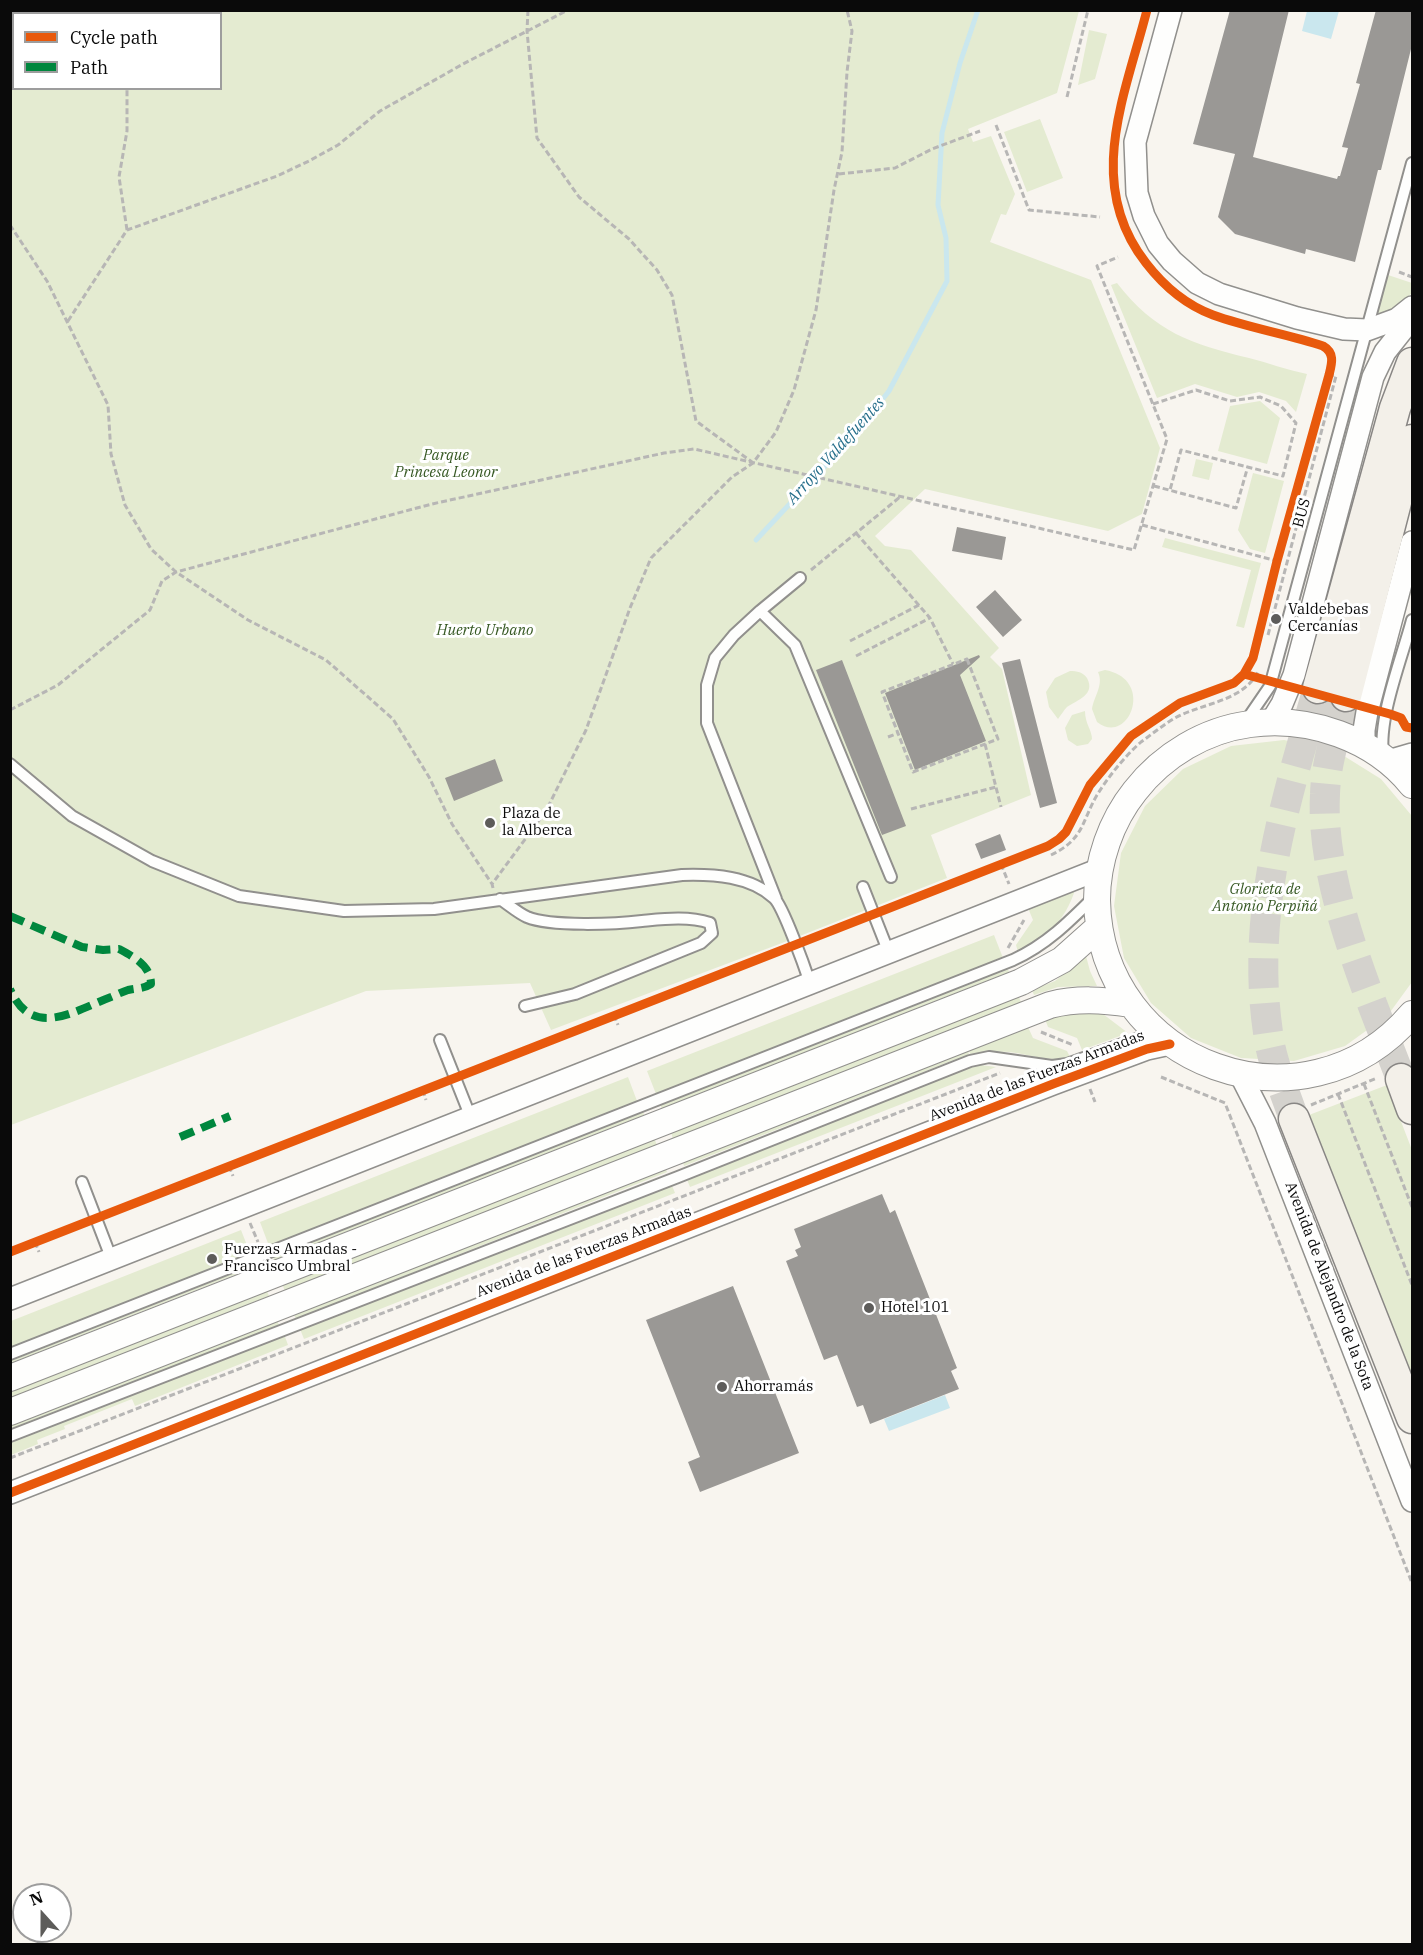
<!DOCTYPE html>
<meta charset="utf-8">
<style>
body{margin:0}
#map{position:relative;width:1423px;height:1955px;overflow:hidden;background:#f8f5ef;font-family:"IBM Plex Serif",serif}
canvas{display:block}
.frame{position:absolute;inset:0;border:12px solid #0a0a0a;pointer-events:none}
.legend{position:absolute;left:12px;top:12px;width:210px;height:78px;box-sizing:border-box;background:#fff;border:2px solid #9d9d9d;margin:0;padding:8px 10px;list-style:none;font-size:18px;color:#0a0a0a}
.legend li{display:flex;align-items:center;gap:12px;height:30px}
.legend b{width:30px;border:2px solid #9d9d9d}
.north{position:absolute;left:12px;top:1883px;width:60px;height:60px;box-sizing:border-box;background:#fff;border:2px solid #9d9d9d;border-radius:50%;rotate:339deg;font-size:16px;font-weight:700;line-height:24px;text-align:center;color:#0a0a0a}
.north::after{content:'';display:block;margin:auto;width:21px;height:27px;background:#5d5c5a;clip-path:polygon(50% 0,100% 100%,50% 72%,0 100%)}
</style>
<div id="map">
<canvas width="1423" height="1955"></canvas>
<div class="frame"></div>
<ul class="legend">
<li><b style="height:8px;background:#e8590c"></b>Cycle path</li>
<li><b style="height:8px;background:#00873e"></b>Path</li>
</ul>
<div class="north">N</div>
</div>
<script>
const c = document.querySelector('canvas').getContext('2d');
c.lineJoin = 'round';
function fill(path, color) {
  c.fillStyle = color;
  c.fill(path, 'evenodd');
}
function stroke(path, color, width, dash) {
  c.strokeStyle = color;
  c.lineWidth = width;
  c.lineCap = dash ? 'butt' : 'round';
  c.setLineDash(dash || []);
  c.stroke(path);
}
function label(font, color, halo, rows, align = 'center') {
  c.font = font + ' "IBM Plex Serif",serif';
  c.lineWidth = 6;
  c.setLineDash([]);
  c.textBaseline = 'middle';
  c.strokeStyle = halo;
  c.fillStyle = color;
  for (const [text, x, y, turn = 0] of rows) {
    c.save();
    c.translate(x, y);
    c.rotate((+turn || 0) * Math.PI / 180);
    c.textAlign = isNaN(turn) ? turn : align;
    if (halo) c.strokeText(text, 0, 0);
    c.fillText(text, 0, 0);
    c.restore();
  }
}
fill(new Path2D(`
 M11 11H1079L1057 93 968 129 973 142 991 136 1015 194 1006 215 1001 214 990 242 1091 280 1160 448 1142 514 1108 531 925 489 875 536 885 546 911 550 999 648 990 657 1002 669 1031 795 931 835 947 878 782 943 551 1030 530 983 366 991 11 1125ZM14 14H220V88H14Z
 M1089 30 1107 34 1095 79 1078 85Z
 M1040 119 1063 178 1027 192 1004 132Z
 M1388 275 1412 283V293L1390 312 1376 318Z
 M1117 283C1155 332 1191 344 1249 358 1269 363 1287 370 1307 374L1296 412 1286 401 1259 392 1237 397 1195 384 1157 398 1111 285Z
 M1260 401 1280 418 1267 464 1218 451 1230 406Z
 M1196 459 1213 463 1209 480 1192 476Z
 M1253 473 1284 481 1265 553 1250 549 1238 530Z
 M1165 538 1261 563 1244 628 1236 626 1251 570 1162 547Z
 M1105 670C1156 679 1129 747 1097 722L1092 709C1094 696 1104 685 1098 672Z
 M1070 671C1077 671 1083 672 1087 678 1096 695 1077 700 1067 707 1064 710 1061 715 1058 719L1049 707 1046 692 1055 678Z
 M1085 711C1085 724 1092 730 1092 739L1088 744 1077 746 1068 740 1065 728 1072 715Z
 M1284 740 1336 751 1381 779 1412 816V982L1388 1015 1345 1046 1294 1061 1241 1058 1191 1038 1151 1003 1124 958 1114 906 1121 853 1145 806 1183 769 1231 746Z
 M1075 890C1064 923 1048 935 1018 952L1016 945 1033 920 1028 908Z
 M994 935 1003 958 656 1094 647 1071Z
 M1086 956 1090 971 1097 986 1058 987 1034 995 1032 990 1055 981Z
 M1007 967 1009 972 662 1109 660 1104Z
 M1018 995 1021 1002 673 1139 671 1132Z
 M1086 1011 1103 1014 1128 1033 1082 1050 1077 1038 1048 1027 1045 1019Z
 M1028 1027 1033 1038 1067 1051 1070 1057C1048 1063 1030 1054 1009 1052 996 1051 983 1053 970 1054L969 1050Z
 M968 1050 969 1054 684 1166 683 1162Z
 M973 1064 996 1067 690 1187 686 1177Z
 M628 1077 637 1101 269 1246 260 1222Z
 M1387 1085 1412 1150V1379L1309 1115Z
 M643 1111 644 1115 274 1260 273 1256Z
 M654 1138 657 1145 285 1291 282 1284Z
 M666 1169 667 1172 296 1319 294 1315Z
 M671 1183 675 1193 304 1339 300 1329Z
 M241 1230 250 1253 11 1347V1321Z
 M255 1263 257 1266 11 1363V1359Z
 M267 1291 269 1296 11 1398V1392Z
 M277 1320 279 1325 11 1430V1425Z
 M284 1334 288 1345 135 1406 132 1399 64 1426 65 1429 37 1440 38 1444 11 1455V1442Z`), '#e4ebd1');
fill(new Path2D(`
 M1307 11H1339L1331 39 1302 31Z
 M945 1395 950 1408 889 1431 884 1419Z`), '#cae7ee');
stroke(new Path2D(`
 M756 540 856 433 889 391 947 281 946 238 938 205 942 133 960 63 978 10`), '#cae7ee', 5);
fill(new Path2D(`
 M1230 10H1289L1253 157 1337 179 1338 176H1340L1348 148 1342 147 1360 84 1356 83 1376 10H1413V41L1381 170H1378L1355 262 1306 249 1305 254 1235 234 1218 217 1235 154 1193 144Z
 M957 527 1006 537 1002 560 952 551Z
 M995 590 1022 620 1003 637 976 607Z
 M979 655 980 657 960 675 986 741 915 770 885 693Z
 M1020 659 1057 803 1040 808 1002 663Z
 M842 660 906 826 882 835 816 670Z
 M495 759 503 781 454 801 445 778Z
 M1000 834 1006 850 981 859 975 844Z
 M882 1194 890 1213 895 1210 957 1368 951 1371 959 1389 870 1424 863 1405 857 1407 837 1355 824 1360 786 1261 798 1256 795 1250 801 1247 794 1229Z
 M733 1286 799 1453 700 1492 688 1462 700 1457 646 1320Z`), '#9a9895');
stroke(new Path2D(`
 M1346 696C1338 728 1326 760 1325 794 1320 884 1369 994 1401 1079
 M1294 1119C1286 1095 1275 1070 1270 1045 1248 919 1284 807 1318 688`), '#d4d2cd', 30, [30, 15]);
const service = new Path2D(`
 M760 611 800 578
 M1246 721 1270 686 1412 163
 M1383 755C1378 717 1402 658 1412 620
 M10 764 72 816 152 861 239 896 344 911 434 909 682 875C714 874 750 876 774 898 783 906 805 968 810 983
 M863 887 889 953
 M500 899C509 905 518 913 527 917 551 927 616 924 642 921 664 919 688 916 710 923L712 933 701 943 575 994 525 1006
 M776 899 707 723V685L715 658 734 635 760 611 795 645 891 877
 M440 1040 471 1118
 M82 1182 112 1260
 M10 1354 1013 960C1046 945 1069 922 1095 896
 M10 1436 678 1177 970 1061 989 1057 1052 1066 1067 1064 1155 1032`);
const minor = new Path2D(`
 M1171 10 1135 142 1137 193 1144 216 1158 244 1172 261 1197 283 1219 294 1297 318 1344 329 1367 330 1397 319 1412 307
 M1271 722 1282 704 1294 675 1373 377 1385 352 1412 318
 M1364 745V730L1367 712 1412 542
 M1388 761 1412 754
 M1240 1074 1265 1123 1412 1501
 M10 1299 1100 869
 M10 1493 1053 1084 1147 1049 1170 1044`);
const tertiary = new Path2D(`
 M1412 785C1374 738 1309 716 1250 724 1205 730 1163 755 1135 791 1111 821 1097 861 1097 900 1100 1066 1305 1140 1412 1014
 M10 1378 1021 982 1062 960 1099 927
 M10 1412 1050 1005C1078 998 1102 1000 1131 1004`);
const secondary = new Path2D(`
 M1318 688 1395 408 1412 363
 M1346 696 1412 440
 M1401 1079 1412 1109
 M1294 1119 1412 1418`);
stroke(service, '#91908d', 14);
stroke(minor, '#91908d', 24);
stroke(tertiary, '#91908d', 28);
stroke(secondary, '#888684', 33);
stroke(new Path2D(`
 M117 10V14
 M528 10 527 31 537 138 579 197 629 239 657 270 672 295 696 421 752 462
 M1067 97 1088 10
 M996 125 1029 210 1100 217
 M839 174 895 168 932 149 980 131
 M10 225 47 281 108 405 111 454 125 505 151 549 176 572 248 620 326 660 393 719 429 777 452 824 492 884
 M127 230 119 177 127 131V88
 M1399 272 1412 277
 M68 321 127 230 277 176 309 161 338 145 380 111 463 64 568 10
 M1153 404 1196 390 1230 401 1260 397 1281 406 1296 423 1283 476 1181 450 1170 490
 M1154 486 1236 508 1248 466
 M1142 525 1277 561
 M856 533 930 618 953 664
 M811 570 900 497
 M1268 635 1336 376 1329 375
 M850 641 919 605
 M856 656 930 618
 M967 659 998 739 913 772 882 692Z
 M10 710 58 685 150 610 162 581 176 572 432 504 664 453 694 449 1134 550 1167 439 1097 266 1118 257
 M1401 718 1406 727 1412 728
 M888 737 898 733
 M985 744 1001 807
 M911 809 996 787
 M1051 855C1084 839 1081 823 1097 795 1109 776 1124 757 1141 742 1152 734 1163 725 1175 718 1202 703 1242 702 1258 672
 M1001 864 1009 884
 M493 888 492 884 546 811 586 730 630 608 651 558 732 477 753 463 776 432 794 390 816 310 834 190 842 152 847 72 852 31 847 10
 M1008 948 1024 920
 M614 1015 618 1025
 M1041 1032 1073 1045
 M1161 1077 1225 1103 1412 1583
 M1364 1084 1412 1207
 M1090 1089 1095 1102
 M423 1090 426 1100
 M1338 1094 1412 1285
 M1311 1105 1377 1078
 M229 1166 233 1176
 M250 1223 258 1242
 M35 1242 39 1252
 M10 1458 1000 1073`), '#b7b6b5', 3, [6, 3]);
stroke(service, '#fefefd', 10);
stroke(minor, '#fefefd', 21);
stroke(tertiary, '#fefefd', 26);
stroke(secondary, '#f3f0e9', 30);
stroke(new Path2D(`
 M10 916 82 947 103 950 119 949C134 957 151 966 151 984 143 989 137 988 128 990 122 992 116 995 111 997 74 1011 32 1040 10 989
 M180 1137 230 1116`), '#00873e', 8, [15, 8]);
stroke(new Path2D(`
 M1244 674 1390 714 1401 718 1406 727 1412 728
 M10 1252 1048 846 1059 839 1066 832 1090 785 1131 736 1180 703 1234 683 1244 674 1253 658 1277 561 1329 375C1332 363 1335 353 1323 346 1287 334 1249 328 1213 315 1186 305 1163 285 1146 263 1084 184 1125 96 1147 10
 M10 1493 1053 1084 1147 1049 1170 1044`), '#e8590c', 9);
for (const [x, y, r, color] of [
 [1276,619,6,"#5d5c5a"],
 [490,823,6,"#5d5c5a"],
 [212,1259,6,"#5d5c5a"],
 [869,1308,6,"#5d5c5a"],
 [722,1387,6,"#5d5c5a"]
]) {
  const dot = new Path2D();
  dot.arc(x, y, r, 0, 2 * Math.PI);
  c.fillStyle = color;
  c.fill(dot);
  stroke(dot, '#fff', 2);
}
label('italic 15px', '#375924', '#fff', [
 ["Parque",446,456],
 ["Princesa Leonor",446,473],
 ["Huerto Urbano",485,631],
 ["Glorieta de",1265,890],
 ["Antonio Perpiñá",1265,907]
]);
label('15px', '#0a0a0a', '#fff', [
 ["BUS",1302,513,-75],
 ["Avenida de las Fuerzas Armadas",1037,1076,-21],
 ["Avenida de las Fuerzas Armadas",584,1252,-21],
 ["Avenida de Alejandro de la Sota",1329,1286,69]
]);
label('15px', '#0a0a0a', '#fff', [
 ["Valdebebas",1288,610],
 ["Cercanías",1288,627],
 ["Plaza de",502,814],
 ["la Alberca",502,831],
 ["Fuerzas Armadas -",224,1250],
 ["Francisco Umbral",224,1267],
 ["Hotel 101",881,1308],
 ["Ahorramás",734,1387]
], 'left');
label('italic 16px', '#256e8a', '#fff', [
 ["Arroyo Valdefuentes",836,451,-48]
]);
</script>
